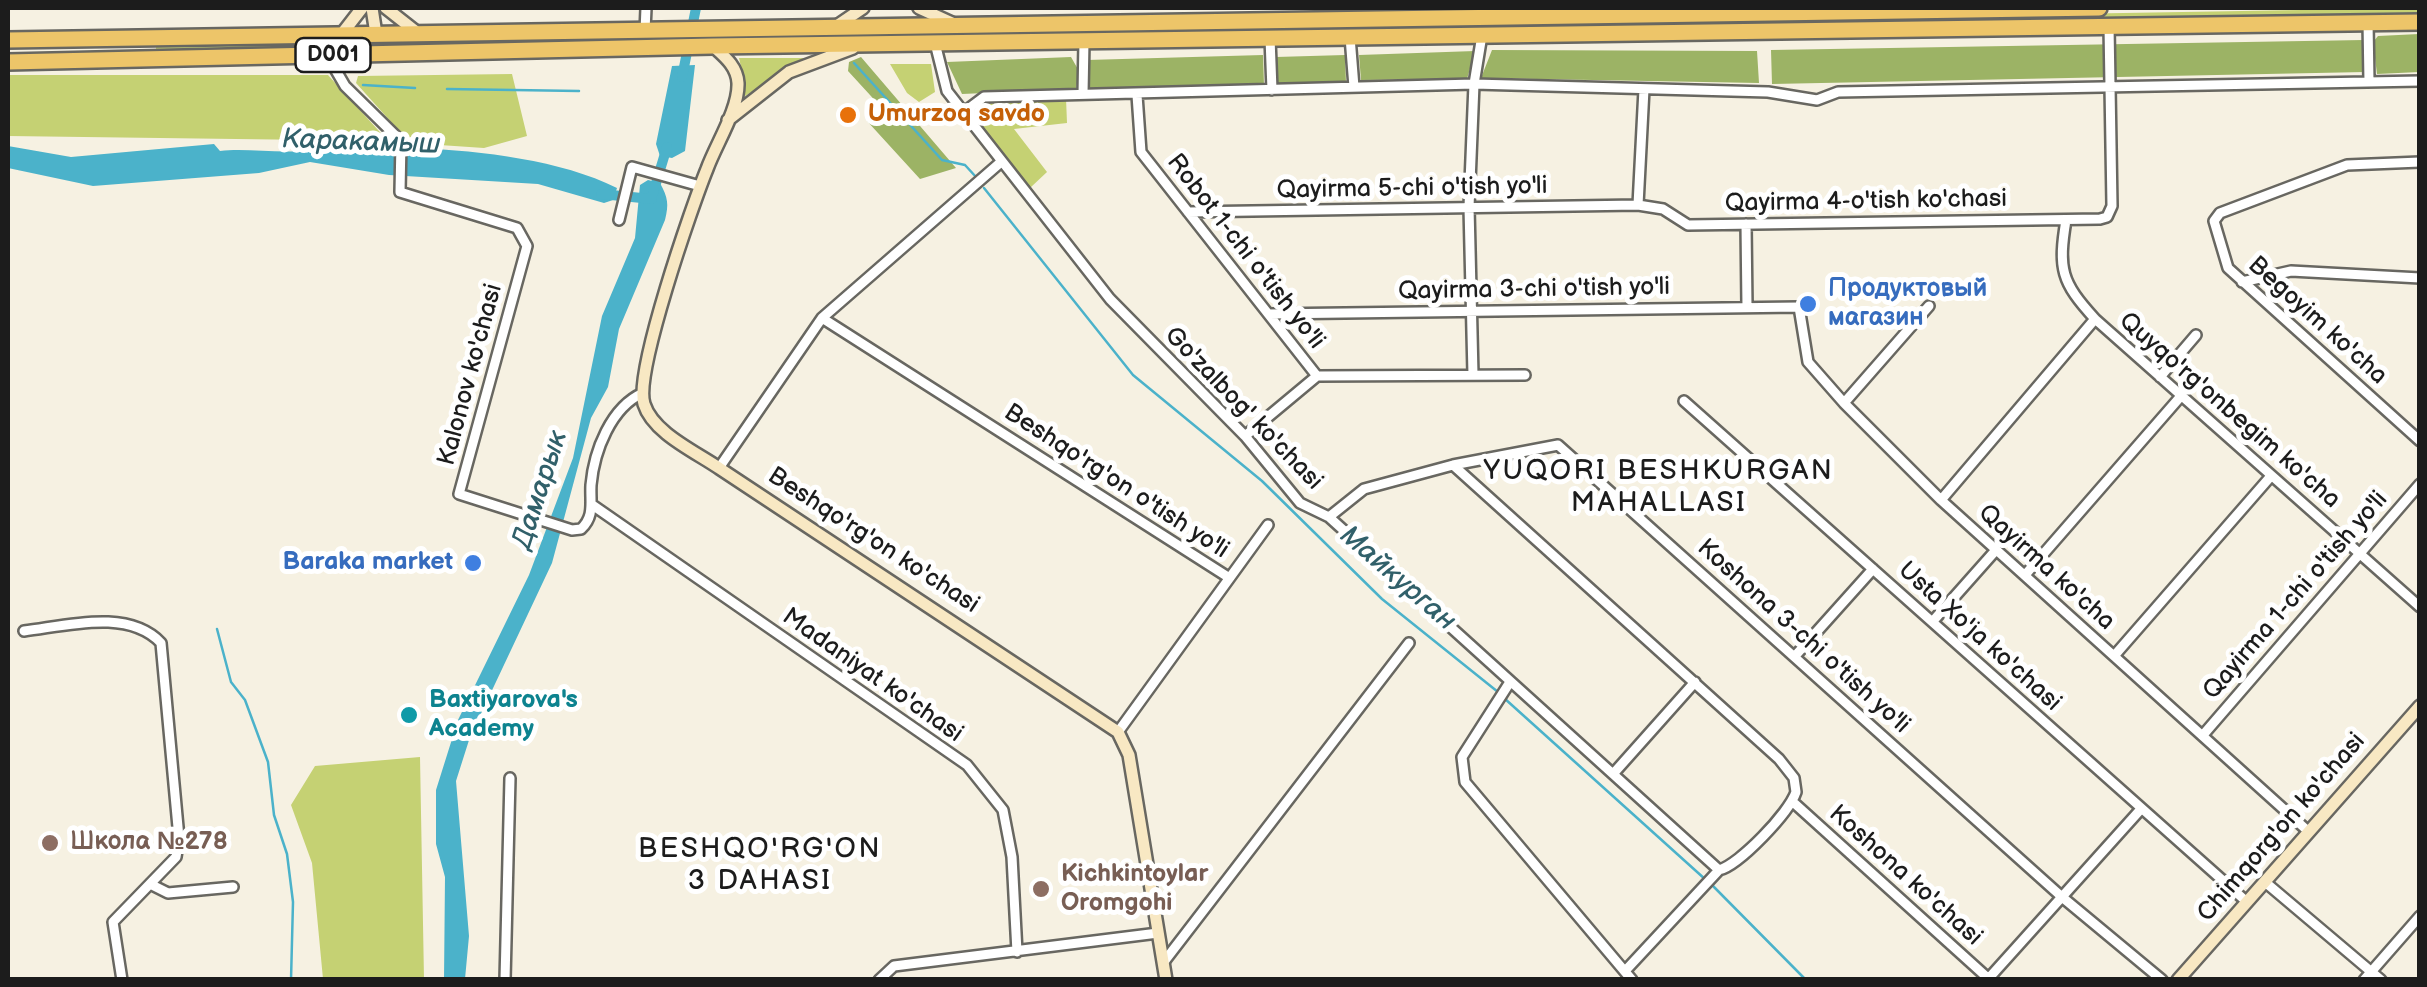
<!DOCTYPE html>
<meta charset="utf-8">
<style>
body{margin:0}
#map{position:relative;width:2427px;height:987px;overflow:hidden;background:#f6f1e2;font-family:"Balsamiq Sans",sans-serif}
canvas{display:block}
.frame{position:absolute;inset:0;border:10px solid #1c1c1c;pointer-events:none}
</style>
<div id="map">
<canvas width="2427" height="987"></canvas>
<div class="frame"></div>
</div>
<script>
const c = document.querySelector('canvas').getContext('2d');
c.lineJoin = 'round';
function fill(path, color) {
  c.fillStyle = color;
  c.fill(path, 'evenodd');
}
function stroke(path, color, width, dash) {
  c.strokeStyle = color;
  c.lineWidth = width;
  c.lineCap = dash ? 'butt' : 'round';
  c.setLineDash(dash || []);
  c.stroke(path);
}
function label(font, color, halo, rows, align = 'center') {
  c.font = font + ' "Balsamiq Sans",sans-serif';
  c.lineWidth = 10;
  c.setLineDash([]);
  c.textBaseline = 'middle';
  c.strokeStyle = halo;
  c.fillStyle = color;
  for (const [text, x, y, turn = 0] of rows) {
    c.save();
    c.translate(x, y);
    c.rotate((+turn || 0) * Math.PI / 180);
    c.textAlign = isNaN(turn) ? turn : align;
    if (halo) c.strokeText(text, 0, 0);
    c.fillText(text, 0, 0);
    c.restore();
  }
}
fill(new Path2D(`
 M2420 8 2419 14 1470 30V24Z
 M358 42V48L156 51V45Z
 M739 58H804L742 98 745 84Z
 M890 64H931L935 92 919 102 907 93Z
 M512 74 527 136 484 148 410 143 356 83 358 76Z
 M8 75H328L388 141 8 136Z
 M1066 98 1067 123 1014 129 1047 172 1030 188 973 114 984 104Z
 M420 757 424 979H323L312 863 291 805 315 766Z`), '#c5d173');
fill(new Path2D(`
 M2419 34V72L2377 74 2373 42 2378 36Z
 M2364 40 2365 72 1772 84 1771 50Z
 M1492 50 1757 51 1759 83 1481 78Z
 M1475 51 1467 79 1361 80 1359 55Z
 M1263 55 1264 85 1088 90 1087 60Z
 M1345 55 1346 83 1277 85 1276 57Z
 M861 57 956 168 920 179 867 121 881 107 848 71 849 62Z
 M1071 57 1079 71 1076 89 962 94 947 62Z`), '#9cb365');
fill(new Path2D(`
 M695 65 685 151 672 158 660 156 656 144 672 66Z
 M214 144 220 151C253 147 300 158 325 145 350 157 390 146 418 148 482 151 561 160 617 188L613 200 604 203 538 184 389 175 310 162 259 173 93 186 8 168V146L71 157Z
 M648 180 660 183C668 198 669 204 665 220L619 329 608 387 591 418 552 563 470 737 456 781 469 936 465 979 444 980 445 877 436 844V790L458 720 529 575 573 458 602 316 635 238 640 185Z`), '#4bb2ca');
stroke(new Path2D(`
 M854 63 942 160 965 165 976 177
 M363 85 415 88
 M447 89 579 91
 M984 188 1133 375 1262 481 1382 599 1498 692
 M217 629 231 682 245 700 268 762 274 815 287 854 293 902 291 980
 M1504 698 1706 880
 M1712 885 1806 980`), '#4bb2ca', 2.5);
stroke(new Path2D(`
 M682 77 696 8
 M653 193 667 147
 M601 194 652 199`), '#4bb2ca', 10);
const street = new Path2D(`
 M2368 22 2369 82
 M645 31 646 8
 M1350 37 1354 87
 M1270 38 1272 90
 M935 43 947 91 1110 299 1245 436 1300 503 1329 517 1719 870
 M327 55 345 86 401 141 400 192 517 228 527 246 459 494 572 530 581 529C595 516 590 502 591 485 594 451 611 407 643 393
 M1083 94 1084 41
 M1137 95 1141 152 1317 376
 M964 112 984 97 1474 84 1768 92 1817 100 1838 92 2420 81
 M2420 162 2347 165 2220 213 2214 221 2228 268 2420 441
 M1638 205 1644 89
 M1188 212 1638 205 1663 209 1688 225 2100 219 2107 217 2112 206 2109 26
 M619 220 632 167 700 186
 M2066 220C2058 269 2061 282 2095 319L2420 607
 M1746 224 1747 307
 M2242 282 2291 271 2420 278
 M1269 314 1799 307 1808 362 1844 403 1941 500 2309 832
 M822 318 1228 577
 M1473 375 1469 207 1474 84 1482 35
 M2160 377 2196 335
 M1684 401 2247 902
 M1844 403 1929 306
 M1245 436 1317 376 1525 375
 M1453 465 1779 759 1794 778 1796 792C1789 813 1739 865 1719 870L1625 971
 M719 468 822 318 1001 162
 M1941 500 2095 319
 M591 504 967 765 1003 810 1012 857 1017 952
 M1329 517 1364 489 1453 465 1558 445 2062 897 2162 980
 M2025 575 2181 396
 M1933 621 1996 550
 M24 631C66 626 128 608 161 643L179 838 176 857 113 922 122 980
 M1795 656 1873 569
 M2114 656 2271 476
 M1510 682 1462 757 1465 782 1632 980
 M1118 732 1268 525
 M2203 735 2420 484
 M1613 774 1695 682
 M1793 802 1990 980
 M2265 882 2381 980
 M150 884 168 893 233 887
 M1163 963 1409 643
 M1989 978 2141 809
 M505 980 510 778
 M879 980 894 966 1158 933
 M2364 980 2420 916`);
const secondary = new Path2D(`
 M372 8 376 34
 M386 8 419 34
 M919 8 952 23
 M838 25 863 8
 M341 35 362 8
 M713 46C724 56 737 66 738 83 739 109 716 144 707 169 692 206 634 373 644 404 653 433 696 452 719 468L1118 732 1129 755 1166 980
 M728 120 789 72 853 48
 M2178 980 2420 706`);
const highway = new Path2D(`
 M8 40 2099 8
 M8 62 713 46 2420 22`);
stroke(street, '#686761', 14);
stroke(secondary, '#686761', 16);
stroke(highway, '#686761', 20);
stroke(street, '#fff', 9);
stroke(secondary, '#f8e8c3', 11);
stroke(highway, '#edc569', 15);
for (const [x, y, r, color] of [
 [848,115,10,"#e8710a"],
 [1808,304,10,"#3f7fe0"],
 [473,563,10,"#3f7fe0"],
 [409,715,10,"#0f9aa8"],
 [50,843,10,"#8d6e63"],
 [1041,889,10,"#8d6e63"]
]) {
  const dot = new Path2D();
  dot.arc(x, y, r, 0, 2 * Math.PI);
  c.fillStyle = color;
  c.fill(dot);
  stroke(dot, '#fff', 4);
}
for (const [x, y, w] of [
 [333,55,75]
]) {
  const box = new Path2D();
  box.roundRect(x - w / 2, y - 17, w, 34, 8);
  c.fillStyle = '#fff';
  c.fill(box);
  stroke(box, '#1c1c1c', 2.5);
}
label('bold 22px', '#1c1c1c', null, [
 ["D001",333,55]
]);
label('bold 25px', '#c56008', '#fff', [
 ["Umurzoq savdo",868,115]
], 'left');
label('25px', '#1c1c1c', '#fff', [
 ["Qayirma 5-chi o'tish yo'li",1412,189,-1],
 ["Qayirma 4-o'tish ko'chasi",1866,202,-1],
 ["Robot 1-chi o'tish yo'li",1245,252,52],
 ["Qayirma 3-chi o'tish yo'li",1534,290,-1],
 ["Begoyim ko'cha",2317,321,42],
 ["Kalonov ko'chasi",471,375,-75],
 ["Go'zalbog' ko'chasi",1243,409,46],
 ["Quyqo'rg'onbegim ko'cha",2229,411,41],
 ["Beshqo'rg'on o'tish yo'li",1116,482,33],
 ["Beshqo'rg'on ko'chasi",873,541,33],
 ["Qayirma ko'cha",2046,568,42],
 ["Qayirma 1-chi o'tish yo'li",2296,596,-49],
 ["Koshona 3-chi o'tish yo'li",1803,637,42],
 ["Usta Xo'ja ko'chasi",1979,637,42],
 ["Madaniyat ko'chasi",872,676,35],
 ["Chimqorg'on ko'chasi",2282,828,-49],
 ["Koshona ko'chasi",1905,876,42]
]);
label('bold 25px', '#366cbe', '#fff', [
 ["Продуктовый",1828,290],
 ["магазин",1828,319],
 ["Baraka market",453,563,"right"]
], 'left');
label('bold 25px', '#0d838f', '#fff', [
 ["Baxtiyarova's",429,701],
 ["Academy",429,730]
], 'left');
label('bold 25px', '#785e54', '#fff', [
 ["Школа №278",70,843],
 ["Kichkintoylar",1061,875],
 ["Oromgohi",1061,904]
], 'left');
label('italic 28px', '#31606a', '#fff', [
 ["Каракамыш",361,143,2],
 ["Дамарык",541,490,-72],
 ["Майкурган",1397,579,41]
]);
c.letterSpacing = '2.5px';
label('28px', '#1c1c1c', '#fff', [
 ["YUQORI BESHKURGAN",1659,472],
 ["MAHALLASI",1659,504],
 ["BESHQO'RG'ON",760,850],
 ["3 DAHASI",760,882]
]);
c.letterSpacing = '0px';
</script>
